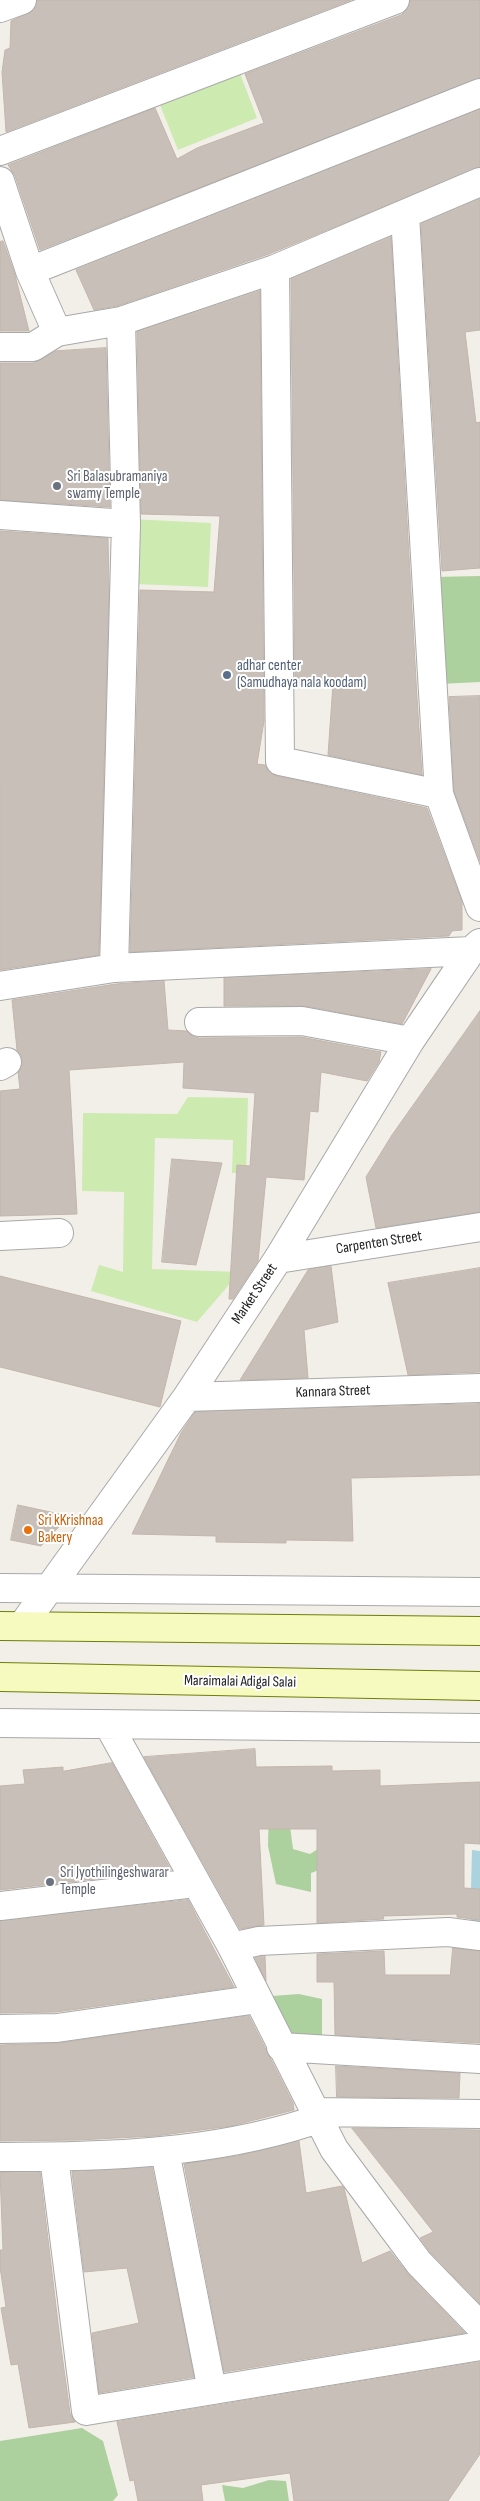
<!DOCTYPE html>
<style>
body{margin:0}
canvas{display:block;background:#f2efe9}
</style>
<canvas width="480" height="2501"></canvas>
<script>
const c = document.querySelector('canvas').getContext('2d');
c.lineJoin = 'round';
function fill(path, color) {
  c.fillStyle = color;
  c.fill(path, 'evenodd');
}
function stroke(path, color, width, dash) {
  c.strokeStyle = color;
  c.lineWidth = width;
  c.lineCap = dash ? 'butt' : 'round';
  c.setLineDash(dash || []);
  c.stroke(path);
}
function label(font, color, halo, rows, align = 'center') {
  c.font = font + ' "Sofia Sans Condensed",sans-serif';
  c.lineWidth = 4;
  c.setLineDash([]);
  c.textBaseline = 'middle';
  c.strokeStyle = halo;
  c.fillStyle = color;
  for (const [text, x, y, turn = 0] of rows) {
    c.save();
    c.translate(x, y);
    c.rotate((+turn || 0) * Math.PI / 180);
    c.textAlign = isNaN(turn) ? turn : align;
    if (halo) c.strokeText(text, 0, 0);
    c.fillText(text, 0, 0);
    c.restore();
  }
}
fill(new Path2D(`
 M238 68 257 118 178 150 158 100Z
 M130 519 211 523 208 587 134 584Z
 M188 1097 248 1098 246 1173H232L233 1140 155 1138 152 1269 240 1272 197 1322 91 1291 99 1265 123 1272 124 1192 82 1191 83 1113 177 1114Z`), '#cdebb0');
fill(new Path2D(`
 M480 576V682L439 684 433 577Z
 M269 1799 288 1811 293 1849 310 1854 321 1847 333 1865 311 1873V1892L276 1884 268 1846Z
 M299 1994 322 1999V2039L283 2037 272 1996Z
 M82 2428 103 2441 118 2495 113 2501H0V2441Z
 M269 2480 286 2481 289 2501H225L222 2485 243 2488Z`), '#add19e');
fill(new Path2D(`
 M472 1850 480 1851V1930H470Z`), '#aad3df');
const building = new Path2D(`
 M37 0H351L6 132 2 72 5 50 10 48 11 21 34 10Z
 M410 0H480V78L40 250 15 176 8 165 155 108 177 159 197 148 264 123 245 74 401 15 407 9Z
 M480 110V167L269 254 117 306 94 310 76 270Z
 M480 199V330L465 332 476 423 480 422V568L442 571 421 224Z
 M391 237 417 698 422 775 328 755 333 684 295 686 291 279Z
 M3 241 15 275 29 331H0V242Z
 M260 291 264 721 257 764 265 765 270 773 277 776 427 808 462 902V930L452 931 449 936 130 952 140 590 214 592 220 516 141 514 137 332Z
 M106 348 110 507 0 500V363H33L56 351Z
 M0 531 108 538 109 589 99 955 0 970Z
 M480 696V861L454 791 449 697Z
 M431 969 402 1024 305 1006H224V978Z
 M164 981 168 1030 187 1031 192 1036 199 1038 301 1037 381 1052 379 1062 367 1081 321 1072 318 1112 310 1111 304 1180 266 1177 258 1261 233 1299H229L237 1165 250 1166 255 1093 183 1088 184 1062 69 1070 77 1214 0 1216V1091L20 1089 18 1072 23 1063 21 1055 17 1050 12 1000 116 984Z
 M480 1011V1212L376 1228 366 1177 392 1135Z
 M172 1159 222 1163 196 1265 162 1262Z
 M331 1266 338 1322 304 1330 308 1378 240 1380 308 1270Z
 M480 1268V1372L408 1375 388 1283Z
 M0 1276 181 1321 160 1407 0 1367Z
 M480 1404V1475L351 1478 353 1541 286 1540V1543L216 1542V1536L132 1534 181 1433 195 1412Z
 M18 1505 69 1516 41 1546 11 1540Z
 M255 1749 256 1767 332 1766V1771L380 1770V1786L480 1782V1844L464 1843V1888L480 1889V1920L457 1917V1914L383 1916 384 1919 317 1923V1829H259L264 1925 240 1929 144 1757Z
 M112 1763 171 1870 0 1890V1786L25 1784 23 1770 63 1767V1771Z
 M188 1900 234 1987 56 2012 0 2013V1921Z
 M453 1948 480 1951V2043L335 2035 334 1982H317V1954L384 1951 385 1975H450Z
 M265 1956 266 1981 255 1958Z
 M249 2016 293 2103 294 2110 231 2126 155 2136 78 2140 0 2141V2045L59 2043Z
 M336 2066 460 2073 459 2098 337 2097Z
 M352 2128 480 2130V2304L431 2253 420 2238 433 2232Z
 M299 2141 306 2193 342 2186 344 2188 362 2263 390 2251 408 2274 465 2333 224 2372 184 2164 237 2156Z
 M152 2167 194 2377 99 2393 92 2333 139 2323 127 2268 84 2272 72 2172Z
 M40 2172 60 2340 70 2413 75 2422 29 2428 18 2364 11 2365 1 2308 6 2307 0 2267V2250H3L0 2173Z
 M480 2362V2454L448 2501H294L290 2473 201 2485 203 2501H138L134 2480 130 2481 117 2422Z`);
fill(building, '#c7bfb8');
stroke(building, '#c4b6ab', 1);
const street = new Path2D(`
 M0 8 22 0
 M0 151 395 0
 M0 181 30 271 57 332 121 321 126 524 114 968
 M405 215 439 794 480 907
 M275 269 280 761 439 794
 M30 271 480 93
 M121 321 275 269 480 182
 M0 347H33L57 332
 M0 515 126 524
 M0 986 114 968 471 951
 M199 1022 302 1021 410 1041
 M0 1066 7 1062
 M0 1236 59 1233
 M278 1259 480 1227
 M187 1397 480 1388
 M0 1588 480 1592
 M22 1626 187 1397 278 1259 410 1041 471 951 480 943
 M0 1723 480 1728
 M108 1724 232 1947 334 2149 419 2263 480 2326
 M0 1906 195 1883
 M232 1947 259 1941 448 1932 480 1936
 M0 2029 57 2028 258 1999
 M281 2047 480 2059
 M165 2151 212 2390
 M0 2157C104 2157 210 2154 309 2122L314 2112 480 2114
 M54 2157 86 2411 480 2346`);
const secondary = new Path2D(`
 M0 1626 480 1631
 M0 1677 480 1686`);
stroke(street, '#a9a9a9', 30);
stroke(secondary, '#707d05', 30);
stroke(street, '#fff', 28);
stroke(secondary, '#f7fabf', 28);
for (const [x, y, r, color] of [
 [57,486,5,"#6b7280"],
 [227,675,5,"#5c6f8a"],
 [28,1530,5,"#e8710a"],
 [50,1882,5,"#6b7280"]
]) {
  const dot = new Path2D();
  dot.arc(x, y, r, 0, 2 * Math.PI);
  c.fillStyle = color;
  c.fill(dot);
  stroke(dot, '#fff', 2);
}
label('15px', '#5b616d', '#fff', [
 ["Sri Balasubramaniya",67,477],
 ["swamy Temple",67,494],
 ["Sri Jyothilingeshwarar",60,1873],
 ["Temple",60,1890]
], 'left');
label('15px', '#4e5e75', '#fff', [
 ["adhar center",237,666],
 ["(Samudhaya nala koodam)",237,683]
], 'left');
label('15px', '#222', '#fff', [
 ["Carpenten Street",379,1243,-9],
 ["Market Street",255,1294,-56],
 ["Kannara Street",333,1392,-2],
 ["Maraimalai Adigal Salai",240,1682,1]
]);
label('15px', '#c56008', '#fff', [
 ["Sri kKrishnaa",38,1521],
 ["Bakery",38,1538]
], 'left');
</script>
